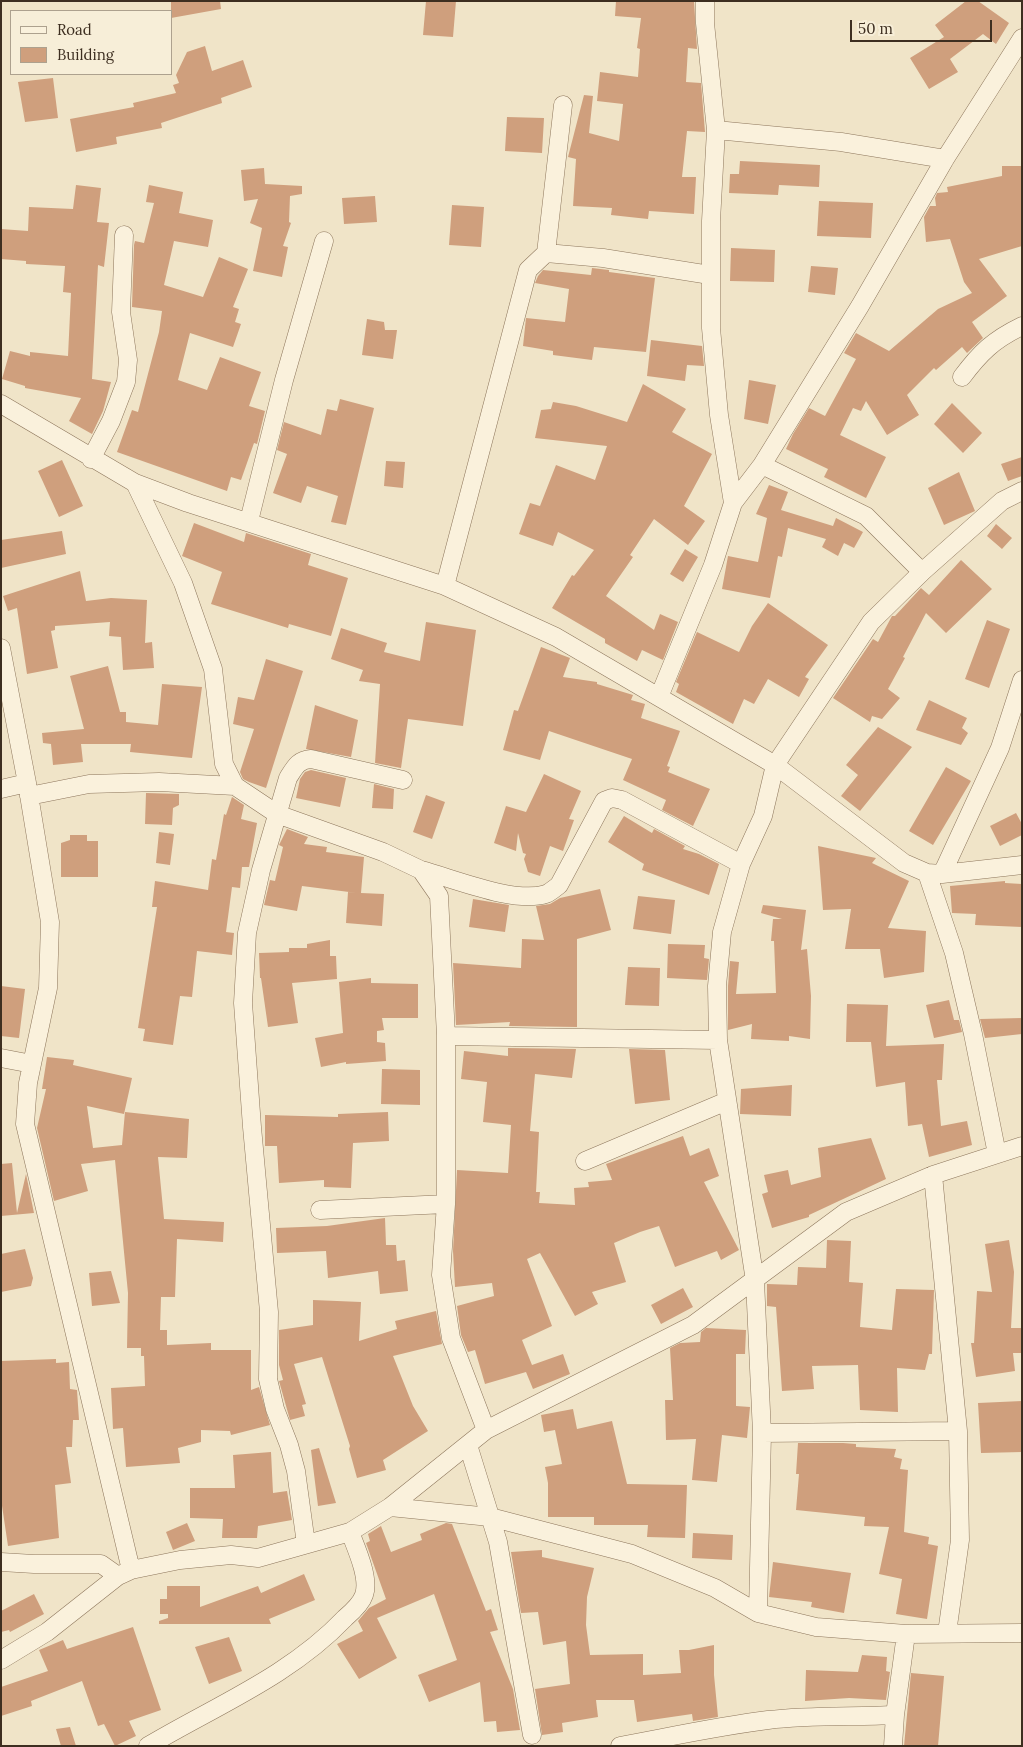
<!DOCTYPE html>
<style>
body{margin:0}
#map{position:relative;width:1023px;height:1747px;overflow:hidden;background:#f0e4c8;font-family:Lora,serif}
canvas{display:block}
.frame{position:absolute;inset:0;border:2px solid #3d2e20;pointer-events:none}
.legend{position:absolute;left:10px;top:10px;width:162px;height:65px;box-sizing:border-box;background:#f7eed8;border:1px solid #ada18e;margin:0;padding:6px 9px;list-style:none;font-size:15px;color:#3d2e20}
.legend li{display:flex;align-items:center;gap:10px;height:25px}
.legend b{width:25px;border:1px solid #ada18e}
.scale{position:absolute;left:850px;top:20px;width:142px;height:22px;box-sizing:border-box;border:2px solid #3d2e20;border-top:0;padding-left:6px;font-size:15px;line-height:18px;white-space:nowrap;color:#3d2e20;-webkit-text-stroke:4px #f7eed8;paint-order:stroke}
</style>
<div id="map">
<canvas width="1023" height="1747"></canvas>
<div class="frame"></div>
<ul class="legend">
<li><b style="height:6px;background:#faf1dc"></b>Road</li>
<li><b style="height:14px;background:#cf9f7d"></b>Building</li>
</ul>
<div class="scale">50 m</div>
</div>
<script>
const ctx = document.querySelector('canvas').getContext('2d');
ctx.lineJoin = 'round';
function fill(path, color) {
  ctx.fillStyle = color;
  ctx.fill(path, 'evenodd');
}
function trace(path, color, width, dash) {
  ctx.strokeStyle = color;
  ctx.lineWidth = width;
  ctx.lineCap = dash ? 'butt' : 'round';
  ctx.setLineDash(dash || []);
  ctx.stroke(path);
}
fill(new Path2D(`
 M171 1H220L221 9 171 18Z
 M426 1H456L453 37 423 35Z
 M616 1H694L697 49 688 48 686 82 701 83 705 132 687 131 682 177H696L694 214 649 211 648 219 611 215 612 208 573 206 576 159 568 157 584 95 593 96 589 133 619 141 623 104 597 101 600 72 638 77 640 49 637 48 641 18 615 16Z
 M966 1H978L1009 23 996 44 983 34 950 59 958 72 929 89 910 58 944 37 935 25Z
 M205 46 212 71 243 60 252 87 221 98 222 103 161 123 162 128 116 137 117 144 76 152 70 119 134 107 133 103 176 93 173 85 179 83 176 75 187 52Z
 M53 78 58 118 25 122 18 82Z
 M507 117 544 118 542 153 505 151Z
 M740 161 820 165 819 187 779 185 778 195 729 193 730 174H739Z
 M1002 166H1022V246L979 259 1007 296 972 322 983 338 967 353 962 347 936 370 934 368 907 395 919 415 887 435 866 401 861 411 853 408 840 435 886 457 866 498 824 477 828 469 786 449 793 434 809 408 825 416 856 359 844 353 856 333 889 351 938 309 972 293 964 282 950 239 926 242 924 217 930 206H936L935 198 937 193 948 192 947 187 1002 176Z
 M264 168 265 184 302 186V194L290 196 289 222 291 223 283 246 288 247 282 277 253 271 262 228 250 223 258 199 244 201 241 170Z
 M76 185 101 188 97 222 109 223 104 267 98 265 92 379 111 382 103 411 92 434 69 421 81 398 25 388V386L2 379 10 351 30 356V352L68 356 71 293 63 292 65 266 26 264V261L1 259V229L28 231 29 207 73 209Z
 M149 185 183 192 179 213 213 220 208 247 174 241 164 285 203 297 219 257 248 269 233 307 239 309 235 322 241 324 233 347 190 333 178 380 207 390 220 357 261 372 249 406 265 411 257 444 254 443 241 480 231 477 227 491 117 452 132 410 138 412 159 332 162 311 132 307 134 245 135 241 144 243 154 203 146 202Z
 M375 196 377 222 344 224 342 198Z
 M819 201 873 203 871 238 817 236Z
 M452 205 484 207 481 247 449 245Z
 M731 248 775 250 774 282 730 281Z
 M811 266 838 268 835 295 808 292Z
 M592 268 609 270V272L655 278 646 352 594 347 592 360 553 355V351L523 346 526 318 565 322 569 289 535 283 538 276 543 270 591 275Z
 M367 319 384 322 385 330H397L393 359 362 355Z
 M651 340 702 346 704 366 687 365 685 381 647 376Z
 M749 380 776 385 768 424 744 419Z
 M643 384 686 409 672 432 712 454 684 506 705 521 688 545 654 519 630 555 633 557 606 596 654 630 660 614 678 622 663 660 642 650 637 661 605 643V639L552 608 572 575 574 576 594 550 558 532 553 546 519 534 530 503 540 506 556 465 595 480 607 446 535 438 541 410 551 409 553 402 576 406 627 422Z
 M340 399 374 408 346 525 331 522 338 496 307 486 301 503 273 493 287 454 277 450 284 422 321 435 327 409 337 411Z
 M952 403 982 433 963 453 934 424Z
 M1022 457V476L1008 481 1001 464Z
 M62 460 83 506 59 517 38 471Z
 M386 461 405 462 403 488 384 486Z
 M959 472 975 511 944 525 928 488Z
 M769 485 788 492 781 510 833 526 836 518 863 532 854 548 844 543 838 556 822 547 826 539 788 528 782 557 778 556 770 598 722 589 728 556 758 562 767 518 756 514Z
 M194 523 244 542 246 533 311 554 308 565 348 578 331 636 289 624 288 628 211 604 222 572 182 556Z
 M996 524 1012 538 1002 549 987 536Z
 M62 531 66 554 1 568V540Z
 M685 549 698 557 683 582 670 574Z
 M961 560 992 589 946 633 926 613 903 657 905 658 888 689 900 698 882 719 872 716 870 722 833 698 873 639 878 642 892 616H895L921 588 929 595Z
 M80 571 86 601 111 598 147 600 145 643 152 642 154 668 123 670 121 637 109 636 110 622 55 626V630L51 631 58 668 27 674 17 608 8 611 3 596Z
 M768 603 828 645 805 677 809 679 799 697 768 679 754 704 744 699 733 724 676 692 679 684 676 682 697 632 739 652 752 626Z
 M987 620 1010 629 989 688 965 679Z
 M426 622 476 630 463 726 408 719 401 768 375 763 380 684 359 681 363 670 331 659 341 628 387 643 384 652 420 661Z
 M541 647 570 658 563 677 597 682V684L633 695 631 700 645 704 641 718 680 731 667 766 670 767 668 772 710 789 693 826 662 810 666 800 623 780 632 759 549 731 540 760 503 750 514 710 518 711Z
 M266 659 303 671 266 788 249 782 243 779 240 772 254 729 233 724 238 697 254 700Z
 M108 666 120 712H126V722L158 725 162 684 202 687 192 758 130 752 131 744H81L83 762 53 765 51 744 43 743 42 733 84 729 70 676Z
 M929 700 967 718 962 728 968 733 961 745 916 730Z
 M315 705 358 720 351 757 306 749Z
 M878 727 912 747 860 811 841 796 858 775 846 765Z
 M946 767 971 781 933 845 909 831Z
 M311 770 346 778 340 807 296 798 300 779 305 772Z
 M544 774 581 791 569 819 574 820 563 851 550 846 540 876 528 872 524 859 526 854 523 853 518 833 516 851 494 843 506 806 526 812Z
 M374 784 394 789 393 809 372 808Z
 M146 793 179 794V805L173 808 172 825 145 824Z
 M426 795 445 802 432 839 413 832Z
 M232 797 244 805 241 819 257 823 249 867H242L240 888 232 887 226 932 234 933 232 955 197 951 192 997 180 996 173 1045 143 1041 145 1029 138 1028 157 907H152L155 881 208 890 212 859 216 860 224 814 226 815Z
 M1016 813 1022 824V835L1000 846 990 826Z
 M624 816 652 833 654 829 685 846 683 849 699 854 719 864 709 895 642 870 644 864 608 842Z
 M287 829 308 837 304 844 327 847 326 852 364 857 361 893 384 894 382 926 346 923 348 892 357 893 302 886 297 911 264 905 270 880 275 881 283 847 279 845Z
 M159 832 174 834 170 865 156 863Z
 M70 835H87V841H98V877H61V843L70 840Z
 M818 846 876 858 872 863 909 881 888 928 926 931 924 972 884 978 880 949H845L851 909 823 910Z
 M1005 881V883L1022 884V927L975 925 976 914 952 913 950 886Z
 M600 889 611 930 577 939V1027L509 1026 510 1022 456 1025 453 963 521 968 522 939 544 940 536 906 550 904 560 898Z
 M638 896 675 900 671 934 633 929Z
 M473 899 509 905 505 932 469 927Z
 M763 905 806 910 801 950 807 949 811 996 810 1039 789 1036V1041L751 1039 752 1024 728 1030V986L730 961 739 962 736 994 776 993 774 941H771L773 919H782L761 913Z
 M330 940V956H336L337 979 292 983 298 1023 268 1027 261 978H260L259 953 289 952V948H307V944Z
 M668 944 705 945 704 958 709 959 707 980 667 978Z
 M628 967 660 968 659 1006 625 1005Z
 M371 978V983L418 984V1018H382L384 1030 377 1031V1042L385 1043 386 1061 346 1064V1062L321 1067 315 1038 343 1033 339 982Z
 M1 986 25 989 19 1038 1 1036Z
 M949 1000 954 1020H959L962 1032 934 1038 926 1005Z
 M847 1004 888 1005 886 1046 944 1044 942 1080H937L941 1126 967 1121 972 1145 929 1157 922 1124 908 1126 905 1082 876 1087 871 1042H846Z
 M1022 1018V1034L985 1038 980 1019Z
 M508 1048 576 1049 572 1078 535 1074 530 1131 539 1132 536 1192H540L539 1203 575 1205 574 1188 589 1187 588 1182 612 1180 606 1164 683 1136 690 1156 709 1148 719 1176 704 1182 739 1250 721 1260 717 1251 675 1267 659 1226 640 1232 614 1243 626 1282 592 1292 598 1304 575 1316 540 1253 527 1259 552 1326 522 1340 532 1365 563 1354 570 1374 533 1389 526 1372 485 1384 475 1350 468 1352 461 1335 457 1306 494 1296 492 1283 455 1287 453 1251 457 1170 508 1173 511 1125 483 1122 487 1082 461 1079 464 1051 508 1056Z
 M629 1049 665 1050 670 1100 635 1104Z
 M47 1057 74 1060 73 1065 132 1078 124 1114 87 1106 93 1148 122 1145 125 1112 189 1119 187 1158 158 1157 164 1219 224 1222 223 1242 177 1239 175 1297H161L160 1330H167V1345L211 1343V1350H251V1390L259 1387 270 1425 231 1435 230 1431 201 1430V1442L178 1448 180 1463 126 1467 123 1428 113 1429 111 1388 145 1386 144 1356H141V1348H127L128 1293 115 1160 81 1164 88 1191 54 1201 37 1128 46 1089H42Z
 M382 1069 420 1070V1105L381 1104Z
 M792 1085 791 1116 740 1114 741 1089Z
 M388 1112 389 1141 353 1143 351 1188 324 1187V1180L279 1183 277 1146H265V1115L338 1117V1114Z
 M871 1138 886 1179 809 1215V1217L772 1228 762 1194 768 1192 764 1175 788 1170 791 1185 821 1177 818 1148Z
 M12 1163 17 1213 26 1174 34 1213 1 1216V1164Z
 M385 1218 386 1245H396L397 1261 405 1260 408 1291 380 1294 378 1271 328 1278 326 1251 277 1253 276 1228 327 1226Z
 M827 1240 851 1241 849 1282 863 1283 860 1327 892 1330 896 1289 934 1290 932 1354H929L925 1370 897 1368 898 1412 860 1410 858 1365 812 1366 814 1389 782 1391 776 1307 767 1306V1284L797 1285 798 1267 826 1268Z
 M1009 1240 1014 1272 1011 1328H1022V1353H1013L1015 1371 976 1377 971 1343H974L977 1291 992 1292 985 1244Z
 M25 1249 33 1278 31 1286 1 1292V1254Z
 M111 1271 120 1303 92 1306 89 1273Z
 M683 1288 693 1307 661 1324 651 1305Z
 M313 1300 361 1302 359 1341 397 1329 395 1321 436 1311 442 1344 393 1356 413 1406 428 1431 383 1460 386 1470 357 1478 349 1449 350 1446 322 1357 294 1364 306 1404 302 1405 305 1416 290 1420 279 1381 283 1380 279 1365V1330L313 1325Z
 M706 1328 746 1330 745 1354H736V1406L750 1407 747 1438 722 1435 717 1482 692 1480 696 1439 666 1440 665 1400H673L670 1348 680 1343 700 1342 701 1332Z
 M56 1359V1363L69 1362 70 1389 77 1390 79 1420H73L72 1447H66L71 1483 55 1485 59 1538 8 1546 1 1499V1361Z
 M1022 1401V1452L981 1453 978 1403Z
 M573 1409 577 1429 612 1421 627 1484 687 1485 685 1538 647 1537 648 1525H594V1517H548V1483L545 1467 562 1464 555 1430 544 1432 541 1415Z
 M798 1443H843L856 1444V1447L896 1449 894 1457 902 1459 900 1469 908 1470 904 1532 929 1537 928 1544 938 1546 927 1619 896 1614 902 1579 879 1574 889 1527 864 1526 865 1517 796 1510 799 1474H796Z
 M319 1448 336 1503 318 1506 311 1450Z
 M271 1452 273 1493 287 1491 292 1520 258 1526 257 1538H222L223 1519 190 1518V1488H235L233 1455Z
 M187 1523 195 1541 173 1550 166 1532Z
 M446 1523 452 1524 486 1611 491 1609 498 1630 490 1632 513 1689 520 1730 497 1732 496 1721 484 1722 480 1682 429 1702 418 1675 457 1660 434 1594 377 1618 397 1658 359 1679 337 1644 363 1631 358 1621 369 1608 386 1599 366 1543 370 1541 368 1534 381 1526 391 1552 422 1540 420 1534Z
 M693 1533 733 1535 732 1560 692 1558Z
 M542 1550V1557L594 1568 587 1597 586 1625 590 1655 643 1654V1675L681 1673 679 1650H689L714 1645V1675L718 1717 693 1721 692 1714 637 1722 634 1700H596L598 1717 562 1723 563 1732 542 1735 535 1689 570 1684 566 1641 543 1645 538 1612 521 1613 511 1552Z
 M773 1562 851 1573 844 1613 811 1607 812 1602 769 1597Z
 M304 1574 315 1600 269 1619 271 1624H159V1621L168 1618V1614H160V1599H167V1586H200V1607L258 1586 261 1593Z
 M34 1594 44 1614 10 1632 9 1630 1 1632V1611Z
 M133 1627 161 1710 129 1721 136 1736 115 1746 104 1724 98 1726 82 1681 31 1701 32 1706 1 1716V1687L48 1671 39 1650 63 1640 67 1649Z
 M229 1637 242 1671 209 1684 195 1647Z
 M862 1655 887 1657 886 1671 890 1672 886 1700 849 1698 805 1701 806 1670 858 1672Z
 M911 1673 944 1676 938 1746H904Z
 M70 1727 76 1746H61L56 1729Z`), '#cf9f7d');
const minor = new Path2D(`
 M705 1V23L716 130 711 221V328L719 415 733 503
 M716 130 841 142 945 159
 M546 253 563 105
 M962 377C980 353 993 340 1022 326
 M1 404 135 483 188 503 445 586 556 637 775 765 904 863 927 873 942 874 1022 865
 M91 459 111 421 126 382 128 360 121 312 124 235
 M762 465 866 516 922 572
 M135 483 183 583 213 669 224 764 235 786 277 814 383 852 421 870 439 896 446 1036V1204L441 1275 451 1338 486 1430
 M249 521 284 380 324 241
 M445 586 528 270 546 253 603 258 710 275
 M1 648 27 783 50 922 48 988 28 1083 25 1124 131 1570
 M659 697 713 565 733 503 762 465 860 306 945 159 1022 38
 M1 789 27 783
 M29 796 89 784 159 782 235 786
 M421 870C455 879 514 904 546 894 551 892 555 888 559 885L604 801 612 798 622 800 741 864
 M927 873 954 953 973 1034 997 1154
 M942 874 1000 748 1022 680
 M446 1036 718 1040
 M1 1058 32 1064
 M585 1161 727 1101
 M933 1175 958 1431 960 1540 947 1633
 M320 1210 446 1204
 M762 1433 958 1431
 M468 1445 498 1542 532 1735
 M390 1507 490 1517 632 1554 715 1588 758 1613 816 1627 906 1634 1022 1633
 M306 1544 296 1471 289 1445 275 1409 268 1379 269 1312 252 1127 243 1003 247 933 261 870 288 778C295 767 298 760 311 759L403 780
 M1 1562 34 1564H101L118 1576
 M758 1613 762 1433 755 1281 718 1040 717 986 722 932 741 864 763 816 775 765 871 622 922 572 1002 501 1022 491
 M1 1660 47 1632 118 1576 131 1570 180 1560 231 1555 258 1558 350 1532 390 1507 486 1430 693 1325 846 1212 933 1175 1022 1146
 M148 1746C215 1706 290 1676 345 1618 352 1612 361 1604 364 1595 370 1578 356 1548 350 1532
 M620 1746C669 1737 719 1726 768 1720 810 1715 853 1717 895 1715L906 1634
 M893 1746 895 1715`);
trace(minor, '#8d765c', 19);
trace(minor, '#faf1dc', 18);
</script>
